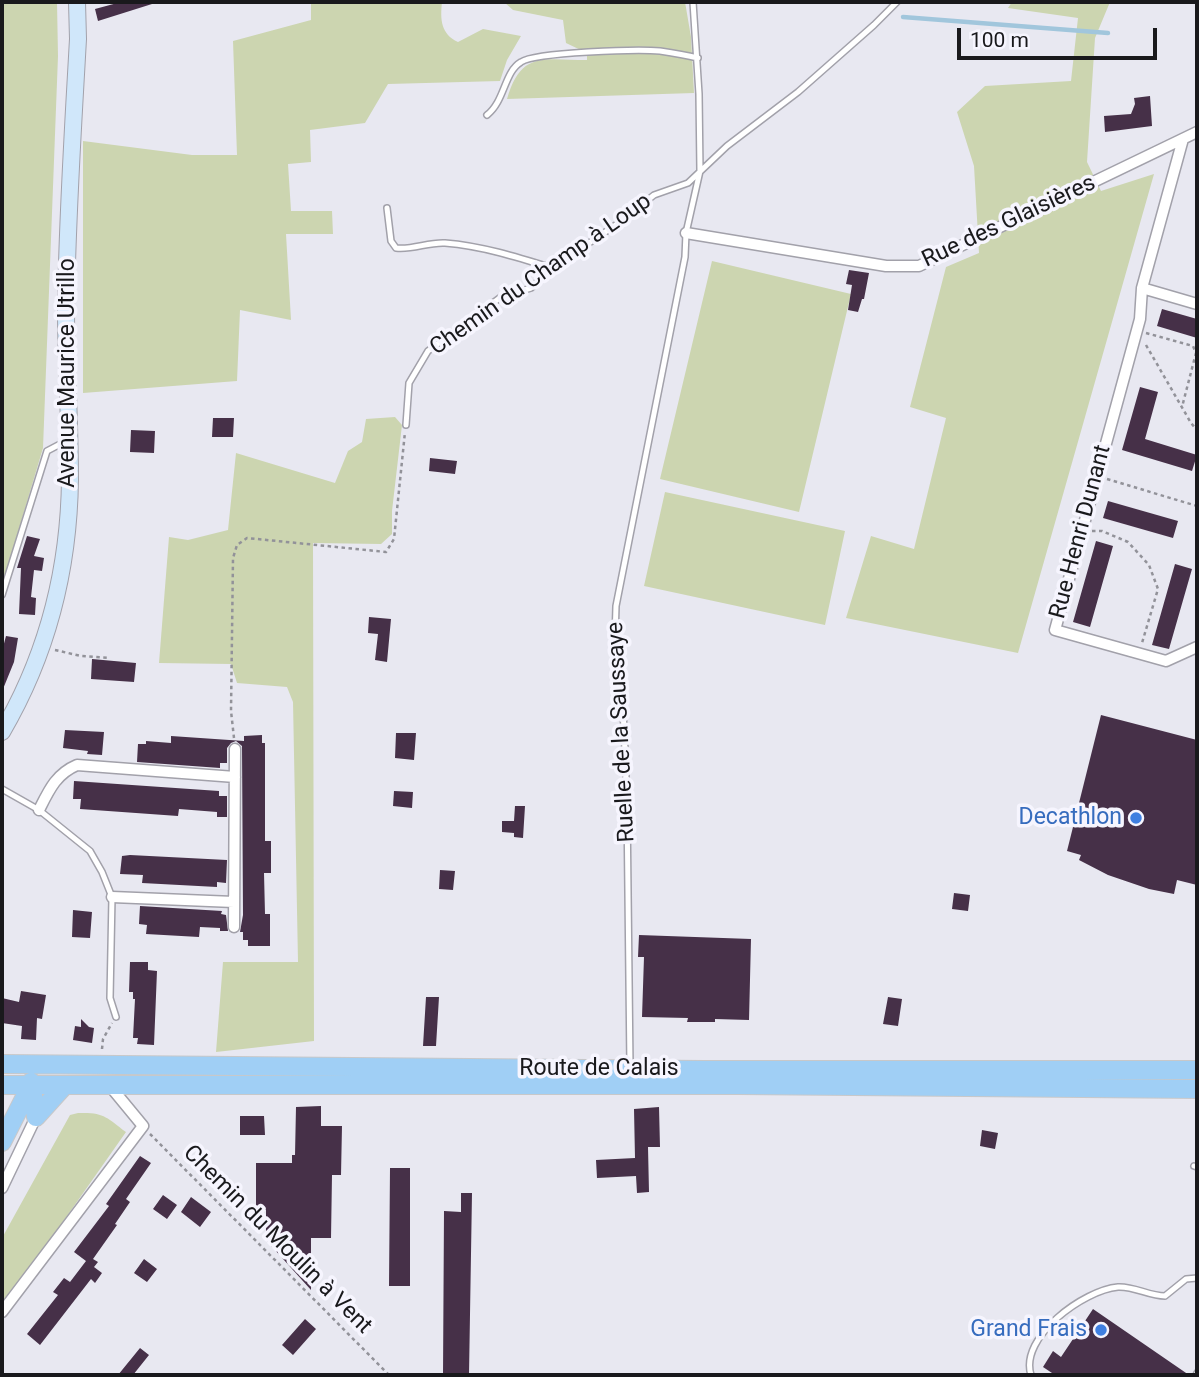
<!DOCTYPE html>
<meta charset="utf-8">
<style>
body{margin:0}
#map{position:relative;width:1199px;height:1377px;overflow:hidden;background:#e8e8f1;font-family:Roboto,sans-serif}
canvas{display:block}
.frame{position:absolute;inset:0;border:4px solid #19191c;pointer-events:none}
.scale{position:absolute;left:957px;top:28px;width:200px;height:32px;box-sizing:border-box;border:4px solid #19191c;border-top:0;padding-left:9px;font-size:21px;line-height:24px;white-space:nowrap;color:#19191c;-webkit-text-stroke:5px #f6f5fe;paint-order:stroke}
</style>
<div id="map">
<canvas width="1199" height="1377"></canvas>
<div class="frame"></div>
<div class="scale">100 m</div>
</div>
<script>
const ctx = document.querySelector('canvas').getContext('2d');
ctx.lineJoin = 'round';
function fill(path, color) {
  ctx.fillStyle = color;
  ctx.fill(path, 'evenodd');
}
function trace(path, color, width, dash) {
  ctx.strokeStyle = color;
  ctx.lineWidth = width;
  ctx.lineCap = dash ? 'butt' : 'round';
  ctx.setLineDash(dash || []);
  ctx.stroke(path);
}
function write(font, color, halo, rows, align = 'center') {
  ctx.font = font + ' Roboto,sans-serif';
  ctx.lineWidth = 7;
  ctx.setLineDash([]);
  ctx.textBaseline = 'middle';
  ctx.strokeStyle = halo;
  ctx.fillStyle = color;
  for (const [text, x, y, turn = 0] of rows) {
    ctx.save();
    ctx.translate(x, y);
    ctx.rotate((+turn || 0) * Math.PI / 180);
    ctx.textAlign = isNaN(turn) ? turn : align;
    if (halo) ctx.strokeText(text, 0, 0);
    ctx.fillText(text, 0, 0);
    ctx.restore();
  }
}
fill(new Path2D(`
 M2 2H57L58 56 43 448 2 586Z
 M311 2H442C440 20 441 34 458 42L483 29 521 36 507 60 500 81 388 84 365 123 310 130 311 162 288 164 291 211H332L333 234H286L291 320 240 310 237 381 83 393V141L192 155H237L233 41 311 20Z
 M504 2H685L691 37 694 93 507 99C521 50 544 60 587 60V53L566 43 563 20 513 10Z
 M1012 2H1110L1095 38 1087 162 1101 191 1154 174 1018 653 846 618 871 536 914 549 946 418 910 407 946 267 979 253 974 166 957 112 985 86 1071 81 1078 18 1008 8Z
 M712 261 851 294 799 512 660 479Z
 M395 417 402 425 392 511V534L381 544 313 543 314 1041 216 1052 223 962H298L293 702 287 687 237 683 231 664 159 663 169 537 188 540 228 530 236 453 335 483 348 451 362 442 366 419Z
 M665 492 845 531 825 625 644 586Z
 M78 1113C104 1112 106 1117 126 1132L41 1253 2 1304V1238L70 1115Z`), '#ccd5b0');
trace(new Path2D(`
 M903 17 1108 33`), '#a1c6dc', 4.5);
fill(new Path2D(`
 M121 2H152V4L98 21 95 9Z
 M1150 96 1152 126 1105 132 1104 116 1131 114 1135 104 1134 98Z
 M849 270 869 273 864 299H862L858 312 848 310 852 285 846 284Z
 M1162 309 1197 319V338L1157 326Z
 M1140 387 1158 392 1145 439 1197 455 1192 471 1122 450Z
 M213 418H234L233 437H212Z
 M131 430 155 431 154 453 130 452Z
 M430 458 457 461 455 474 429 471Z
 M1108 501 1178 521 1173 538 1103 518Z
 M27 536 40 539 34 556 44 558 42 571 34 570 31 597 36 598 35 615 19 614 21 568H17Z
 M1096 541 1113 546 1090 627 1073 622Z
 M1175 564 1192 569 1169 649 1152 645Z
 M369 617 391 619 387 662 375 660 378 634 368 633Z
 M6 636 18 638 14 662 3 689 2 651Z
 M92 659 136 663 134 682 91 679Z
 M1101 715 1197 740V885L1177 880 1174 894 1149 889 1108 875 1079 860 1081 855 1067 851Z
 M65 730 104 732 102 755 87 754 88 751 63 748Z
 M396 733H416L414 760 395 758Z
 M262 735V743H265V841H271V873H264L265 914H270V946H248V940H243V932H240L243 915 242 746 236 741 231 743 227 748V763H220V768L137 762 138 744H146V741L171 743V736L244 741V736Z
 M74 781 219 791V796H227V817H217V812L179 809 178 816 80 809 81 799H73Z
 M394 791 413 792 412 808 393 806Z
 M515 806H525L523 838 514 837V833L502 832V821H514Z
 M130 855 227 860 226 883 217 882V887L142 883 143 875 120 874 122 856Z
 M440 870 455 871 453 890 439 889Z
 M954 893 970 895 968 911 952 909Z
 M140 906 222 911 221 914 226 915 228 931H220V928L200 927 199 937 146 934 147 925 139 924Z
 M73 910 92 912 90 938 72 937Z
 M639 935 751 939 749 1020 715 1019V1022H687L688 1018 642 1017 644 957H638Z
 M130 962H148V970L157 971 154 1045 137 1044 138 1038H133L135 999H133V992H129Z
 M21 991 46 995 42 1019 37 1018 36 1040 21 1039 22 1026 2 1023V998L19 1002Z
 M426 997H439L436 1046H423Z
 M888 997 902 999 898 1026 883 1024Z
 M81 1019 89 1027 94 1028 92 1043 73 1040 75 1026 81 1027Z
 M321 1106V1126H342L341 1175H332L331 1238H311V1290L266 1240V1210H256V1163H292V1155H295L296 1107Z
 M659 1107 660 1147H648L649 1192 637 1193 636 1176 597 1178 596 1160 635 1158 634 1109Z
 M240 1116H264L265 1135H240Z
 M982 1130 998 1133 995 1149 980 1146Z
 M140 1156 151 1163 126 1199 130 1202 115 1224 117 1225 93 1259 98 1262 94 1267 102 1273 95 1283 91 1279 40 1345 27 1334 58 1295 53 1292 64 1278 70 1282 86 1261 74 1252 109 1206 106 1204Z
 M390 1168H410V1286H389Z
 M461 1193H472L469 1375H443L444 1211 461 1212Z
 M163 1195 177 1205 167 1219 153 1209Z
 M191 1197 211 1212 200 1227 181 1212Z
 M144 1259 157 1269 147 1282 134 1273Z
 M1093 1309 1189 1375H1055L1043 1367 1053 1351 1061 1357Z
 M305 1319 316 1329 293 1355 282 1345Z
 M140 1348 149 1355 133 1375H118Z`), '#463048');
const lane = new Path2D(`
 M487 115C505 101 504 72 521 62 536 52 639 49 660 51 673 53 685 55 698 58
 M387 208 391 241 396 248C413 250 428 242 445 243 482 246 517 257 552 268
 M406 425 409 383 428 351 501 297 531 288 552 268 623 220 654 195 688 183 727 146 798 92 874 25 897 2
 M2 595 47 451 66 441
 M2 789 39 810 90 851 102 872 112 897 110 998 116 1017
 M630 1067 627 805 624 726 615 639 616 606 685 257 686 233 700 171 699 94 693 2
 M1194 1166 1197 1167
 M1031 1375C1019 1337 1084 1290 1118 1287 1134 1286 1149 1296 1165 1296L1186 1279 1197 1278
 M1196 1375 1197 1373`);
const street = new Path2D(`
 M1183 139 1142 288 1140 319 1055 630 1166 661 1197 647
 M686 233 886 266H919L1197 132
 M1142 288 1197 304
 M39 810C49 790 56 774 77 765L235 777
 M112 897 234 902
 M234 927 235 749
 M2 1188 36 1117
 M2 1312 143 1126 110 1086`);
const secondary = new Path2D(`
 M2 732C47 655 69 569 70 479 70 423 66 366 66 309 67 219 73 129 78 39L77 2`);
const primary = new Path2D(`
 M2 1064 704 1070H1197
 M31 1082 36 1117
 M2 1085H738L1197 1089
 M36 1117 64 1086
 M2 1142 31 1085`);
trace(lane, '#a2a1aa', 8);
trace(street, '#a2a1aa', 13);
trace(secondary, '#a2a1aa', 18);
trace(primary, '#c8c8c9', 20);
trace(new Path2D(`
 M1146 333 1193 346 1196 353 1182 407
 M1146 345 1191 423 1197 430
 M1107 479 1197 506
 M1092 531H1102L1128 542 1149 565 1158 589 1142 643
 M55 650 81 656 110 658
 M234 738 231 711 233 558 237 545 247 538 386 552 394 539 405 432
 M102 1049 103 1039 112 1023
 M150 1134 389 1375`), '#929299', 2.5, [3.5, 3.5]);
trace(lane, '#fff', 5);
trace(street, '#fff', 10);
trace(secondary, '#d0e7fa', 16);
trace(primary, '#a0cff5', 18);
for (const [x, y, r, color] of [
 [1136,818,7,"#3f7fe0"],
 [1101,1330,7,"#3f7fe0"]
]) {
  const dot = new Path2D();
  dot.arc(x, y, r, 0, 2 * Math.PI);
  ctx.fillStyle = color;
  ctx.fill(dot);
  trace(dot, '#f6f5fe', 2.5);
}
write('23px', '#19191c', '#f6f5fe', [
 ["Rue des Glaisières",1009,222,-25],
 ["Chemin du Champ à Loup",541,275,-35],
 ["Avenue Maurice Utrillo",68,373,-90],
 ["Rue Henri Dunant",1081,532,-75],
 ["Ruelle de la Saussaye",622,732,-93],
 ["Route de Calais",599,1069],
 ["Chemin du Moulin à Vent",277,1240,45]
]);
write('23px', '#366cbe', '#f6f5fe', [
 ["Decathlon",1122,818],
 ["Grand Frais",1087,1330]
], 'right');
</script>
